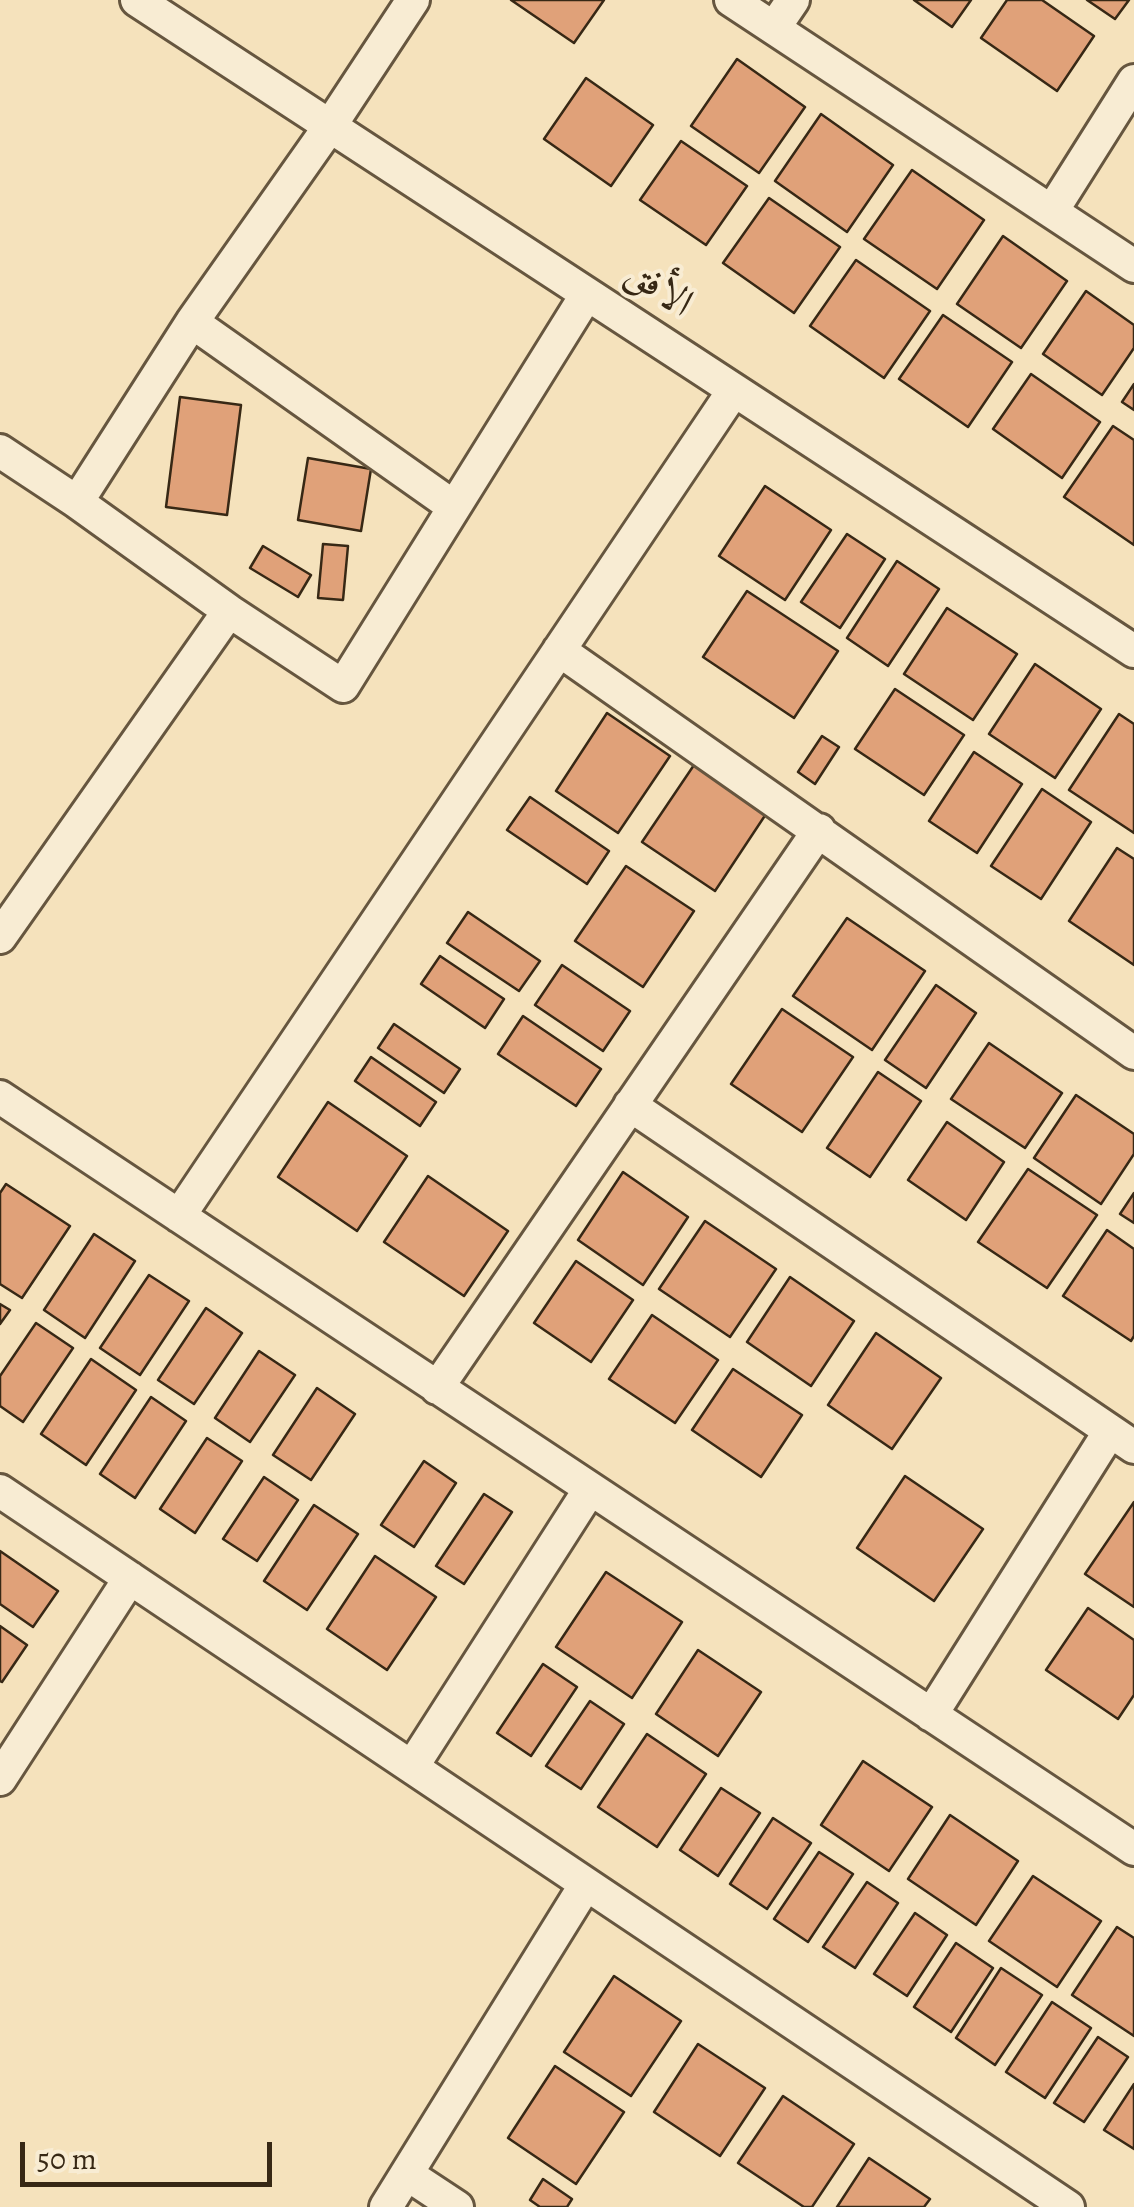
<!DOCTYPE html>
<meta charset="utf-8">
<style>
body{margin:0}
#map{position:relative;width:1134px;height:2207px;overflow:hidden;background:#f5e2bc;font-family:Alegreya,serif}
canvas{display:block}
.scale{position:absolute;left:20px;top:2142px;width:252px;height:45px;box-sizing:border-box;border:5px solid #372815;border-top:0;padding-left:12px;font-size:30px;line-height:35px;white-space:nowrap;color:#372815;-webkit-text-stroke:8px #f8ecd3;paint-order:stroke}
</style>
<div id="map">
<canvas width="1134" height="2207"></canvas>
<div class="scale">50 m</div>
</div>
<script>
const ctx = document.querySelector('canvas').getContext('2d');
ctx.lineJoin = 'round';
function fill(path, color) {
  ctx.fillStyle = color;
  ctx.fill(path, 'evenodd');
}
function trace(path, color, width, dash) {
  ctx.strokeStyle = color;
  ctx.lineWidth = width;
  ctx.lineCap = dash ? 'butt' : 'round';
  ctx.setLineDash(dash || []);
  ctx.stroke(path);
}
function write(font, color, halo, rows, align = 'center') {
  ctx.font = font + ' Alegreya,Amiri,serif';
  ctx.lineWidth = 8;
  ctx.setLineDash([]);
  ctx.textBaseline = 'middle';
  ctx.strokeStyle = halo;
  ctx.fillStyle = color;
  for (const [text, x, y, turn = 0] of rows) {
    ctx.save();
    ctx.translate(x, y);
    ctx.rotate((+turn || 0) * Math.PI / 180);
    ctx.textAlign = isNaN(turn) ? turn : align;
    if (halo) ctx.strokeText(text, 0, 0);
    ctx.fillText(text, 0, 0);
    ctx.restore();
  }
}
const building = new Path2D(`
 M511 0H604L574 43Z
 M914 0H971L952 27Z
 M1007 0H1042L1094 36 1057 91 981 38Z
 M1087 0H1129L1115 19Z
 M737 59 805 107 759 173 691 126Z
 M586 78 653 125 611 186 544 139Z
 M821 114 893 165 847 232 775 181Z
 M681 141 747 186 706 245 640 200Z
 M912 170 984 220 937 289 864 239Z
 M769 198 840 247 794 313 723 263Z
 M1003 236 1067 281 1021 348 957 304Z
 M856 260 930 311 884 378 810 326Z
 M1086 291 1134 325V348L1102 395 1043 354Z
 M943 315 1012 362 968 427 899 379Z
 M1031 374 1100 422 1062 478 993 429Z
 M1134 384V410L1122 402Z
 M180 397 241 405 227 515 166 507Z
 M1113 426 1134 440V545L1064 497Z
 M308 458 371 469 361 531 298 520Z
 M765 486 831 530 785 600 719 556Z
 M847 534 885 559 840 628 801 602Z
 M323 544 348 546 343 600 318 598Z
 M263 546 311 575 298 597 250 568Z
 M897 561 939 589 888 666 847 638Z
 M747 591 838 651 794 718 703 657Z
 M947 608 1017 654 973 720 904 674Z
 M1035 664 1101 709 1055 778 989 734Z
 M895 689 964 735 924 795 855 749Z
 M607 713 670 756 618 833 556 791Z
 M1119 714 1134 724V833L1069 790Z
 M822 736 839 747 815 784 798 772Z
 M974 752 1022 784 977 853 929 821Z
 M694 765 766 814 715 891 642 842Z
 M1042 789 1091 822 1041 899 991 866Z
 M530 797 609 851 587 884 507 830Z
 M1117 848 1134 859V965L1069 921Z
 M626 866 694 911 643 987 575 941Z
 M468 912 540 961 519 991 447 943Z
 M847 918 925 971 872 1050 793 996Z
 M440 956 504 999 485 1028 421 984Z
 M562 965 630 1011 603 1051 535 1005Z
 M936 985 976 1013 926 1088 885 1060Z
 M782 1009 853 1057 802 1132 731 1084Z
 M523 1016 601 1069 576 1106 498 1054Z
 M394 1024 460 1069 444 1093 378 1048Z
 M989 1043 1062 1093 1025 1148 951 1099Z
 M371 1057 436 1102 420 1126 355 1081Z
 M878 1072 921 1101 870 1177 827 1148Z
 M1076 1095 1134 1134V1154L1101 1204 1034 1158Z
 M328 1102 407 1156 357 1231 278 1177Z
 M947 1122 1004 1162 966 1220 908 1180Z
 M1028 1169 1097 1215 1047 1288 978 1242Z
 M623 1172 688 1217 643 1285 578 1240Z
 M428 1176 508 1231 464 1296 384 1242Z
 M6 1184 70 1226 22 1298 0 1284V1193Z
 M1134 1193V1223L1120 1214Z
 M705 1221 776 1269 730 1337 659 1289Z
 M1107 1230 1134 1249V1336L1131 1341 1063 1296Z
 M94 1234 135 1261 85 1338 44 1310Z
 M576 1261 633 1300 591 1362 534 1323Z
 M149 1275 189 1301 140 1375 100 1348Z
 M790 1277 854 1321 811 1386 747 1342Z
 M0 1304 10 1310 0 1324Z
 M206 1308 242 1333 194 1404 158 1380Z
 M652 1315 718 1360 675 1423 609 1379Z
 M36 1323 73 1348 23 1422 0 1406V1376Z
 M876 1333 941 1378 892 1449 828 1405Z
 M259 1351 295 1375 250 1442 215 1418Z
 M91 1359 136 1390 86 1465 41 1434Z
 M733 1369 802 1415 761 1477 692 1430Z
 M317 1388 355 1414 311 1480 273 1455Z
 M151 1397 186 1421 135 1498 100 1474Z
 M207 1438 242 1461 195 1533 160 1509Z
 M424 1461 456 1483 414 1547 381 1525Z
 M905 1476 983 1529 934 1601 857 1548Z
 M264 1477 298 1500 257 1561 223 1539Z
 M484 1494 512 1512 464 1584 436 1566Z
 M1134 1502V1607L1085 1574Z
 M314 1505 358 1534 307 1610 264 1581Z
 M0 1551 58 1591 33 1627 0 1604Z
 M375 1556 436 1597 387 1670 327 1629Z
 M606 1572 682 1622 632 1698 556 1647Z
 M1088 1608 1134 1640V1695L1118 1719 1046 1670Z
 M0 1626 27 1645 2 1682 0 1681Z
 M698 1650 761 1692 718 1756 656 1714Z
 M543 1664 577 1687 531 1756 497 1733Z
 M590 1701 624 1724 581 1789 546 1766Z
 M647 1734 706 1774 657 1847 598 1807Z
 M863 1761 932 1807 889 1871 821 1825Z
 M721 1788 760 1813 718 1876 680 1850Z
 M950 1815 1018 1861 976 1925 908 1879Z
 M773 1818 811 1843 767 1909 730 1884Z
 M819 1852 853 1874 808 1942 774 1919Z
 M1033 1876 1101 1921 1057 1987 989 1941Z
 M867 1882 898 1903 855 1968 823 1947Z
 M915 1913 947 1935 907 1996 874 1974Z
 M1117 1927 1134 1938V2036L1072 1995Z
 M956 1943 993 1968 951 2032 914 2007Z
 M1001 1968 1042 1995 995 2065 956 2038Z
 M614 1976 681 2021 631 2096 564 2052Z
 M1052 2002 1091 2028 1045 2098 1006 2072Z
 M1098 2037 1128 2057 1084 2122 1054 2103Z
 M698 2044 765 2088 720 2156 654 2112Z
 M555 2066 624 2112 576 2184 508 2138Z
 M1134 2084V2149L1104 2130Z
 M783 2096 854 2144 812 2207H804L738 2163Z
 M869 2158 930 2199 924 2207H837Z
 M543 2179 572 2199 567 2207H540L530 2200Z`);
fill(building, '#e0a179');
trace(building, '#372815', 2.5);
const minor = new Path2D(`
 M137 0 1134 651
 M731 0 1134 266
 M774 28 793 0
 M1052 211 1134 81
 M192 322 454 507
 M0 451 77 502 229 611 0 937
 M77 502 192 322 330 126 413 0
 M229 611 343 686 587 294
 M559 650 1134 1053
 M0 1097 1134 1849
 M630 1105 1134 1447
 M179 1216 734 390
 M437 1388 819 830
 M0 1491 1068 2207
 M931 1715 1110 1431
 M412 1767 590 1489
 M0 1779 130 1578
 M407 2174 457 2207
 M386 2207 586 1884`);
trace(minor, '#66563f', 38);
trace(minor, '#f8ecd3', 32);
write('40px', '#372815', '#f8ecd3', [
 ["الأفق",658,290,33]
]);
</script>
